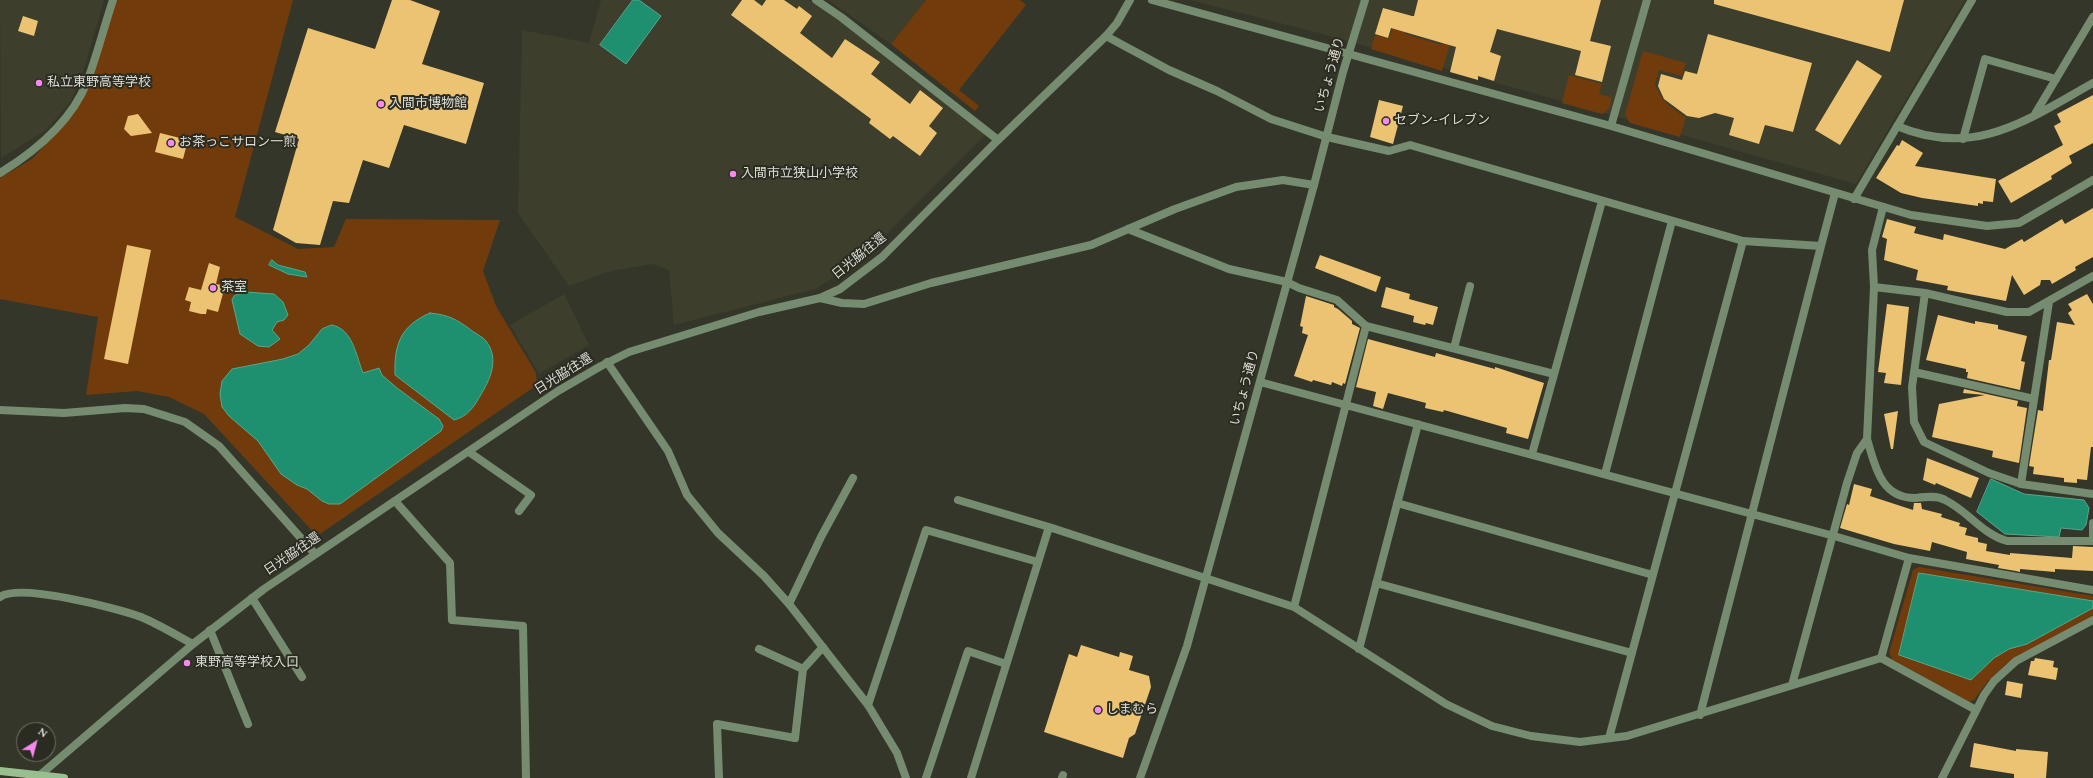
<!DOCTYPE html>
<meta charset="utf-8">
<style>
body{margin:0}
#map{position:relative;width:2093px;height:778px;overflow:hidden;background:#35362a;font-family:Spectral,serif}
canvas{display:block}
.north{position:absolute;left:16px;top:722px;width:40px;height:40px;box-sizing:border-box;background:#2b2c21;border:1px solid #727369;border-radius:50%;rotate:36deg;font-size:11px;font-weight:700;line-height:16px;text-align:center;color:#ddddd6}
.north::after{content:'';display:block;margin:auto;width:14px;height:18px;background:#f689ee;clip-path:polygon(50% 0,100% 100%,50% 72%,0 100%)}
</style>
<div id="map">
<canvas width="2093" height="778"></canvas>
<div class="north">N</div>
</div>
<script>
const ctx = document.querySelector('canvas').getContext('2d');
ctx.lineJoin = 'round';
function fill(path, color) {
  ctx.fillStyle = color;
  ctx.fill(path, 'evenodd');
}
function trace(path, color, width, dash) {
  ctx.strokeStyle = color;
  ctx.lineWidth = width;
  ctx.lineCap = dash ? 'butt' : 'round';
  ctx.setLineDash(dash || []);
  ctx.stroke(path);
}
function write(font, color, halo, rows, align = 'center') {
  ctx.font = font + ' Spectral,"Noto Sans JP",serif';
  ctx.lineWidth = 4;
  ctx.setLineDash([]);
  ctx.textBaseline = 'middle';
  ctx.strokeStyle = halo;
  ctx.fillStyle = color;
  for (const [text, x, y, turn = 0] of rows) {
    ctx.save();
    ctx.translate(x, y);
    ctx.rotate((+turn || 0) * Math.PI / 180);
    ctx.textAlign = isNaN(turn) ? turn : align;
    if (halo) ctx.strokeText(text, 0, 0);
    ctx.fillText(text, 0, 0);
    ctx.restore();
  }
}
fill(new Path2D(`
 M0 0H104L85 66 71 101 45 131 1 158Z
 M601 0H809L837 18 985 135 859 262 815 289 674 325 669 270 653 264 611 271 569 286 518 213 522 30 589 43Z
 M828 0H926L891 44Z
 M1190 0H1965L1856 184 1334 37Z
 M564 294 589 345 539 374 510 325Z`), '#3d3e2c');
fill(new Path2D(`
 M117 0H293L235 217 298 249 334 247 346 219 500 220 483 271 496 306 536 373 537 385 317 536 204 414 169 397 137 391 86 395 98 317 0 299V178L32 159 74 114Z
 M926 0H1020L1026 5 959 90 979 106 975 111 891 44Z
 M1450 19 1457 21 1442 71 1371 49 1375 35 1389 39 1394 23 1407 27 1405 34 1442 45Z
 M1643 51 1686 63 1682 76 1659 70 1655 85C1663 102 1669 107 1686 117L1680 137 1630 123 1625 115Z
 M1569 75 1602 84 1599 94 1612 98 1609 109 1602 114 1562 103Z
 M1919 567 2093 596V601L1919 573 1971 680 1994 658 2009 648 2027 644 2093 608V615L2007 663 1988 681 1974 700 1969 702 1892 659 1889 653 1913 570Z`), '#723b0c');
const water = new Path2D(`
 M633 0H639L661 16 626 64 600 45Z
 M272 260 278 265 305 272 307 277 288 274 269 265Z
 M246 292 274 294 283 302 288 315 284 320 277 322 272 330 280 339 269 347 258 346 240 334 232 300 234 296Z
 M430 313C449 315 456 319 471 330 476 334 483 337 486 341 500 359 490 380 480 396 474 407 467 417 454 420L395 375C394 345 400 326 430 313Z
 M332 325C353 329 356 356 363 373L379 368 382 375 397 388 439 419 443 426 441 431 340 504H329L322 501 307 489 297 485 281 474 258 441 229 416 222 407 220 394 222 381 232 369 283 359 298 354 309 345 322 329Z
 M1991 479 2024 494 2084 500 2089 508 2086 525 2082 530 2061 528 2059 537 2005 534 1977 512Z
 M1919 573 2093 601V608L2027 644 2009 649 1994 658 1971 680 1899 655Z`);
fill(water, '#1e906f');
trace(water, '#57a78e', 1);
fill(new Path2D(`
 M392 0H410L440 11 422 64 484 83 466 144 404 125 389 168 363 160 349 203 333 201 320 245 296 243 273 230 299 139 275 132 308 28 375 49Z
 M742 0H754L762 6 766 0H784L797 9 799 6 812 16 800 33 832 58 845 39 880 62 871 74 910 104 920 90 943 108 929 126 937 133 920 156 893 136 890 139 869 123 871 119 731 15Z
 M1418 0H1601L1590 41 1611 46 1602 82 1575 75 1581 51 1497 29 1490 52 1501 56 1494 81 1478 76V80L1450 72 1456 47 1391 28 1388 38 1375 34 1383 8 1412 16H1414Z
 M1714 0H1904L1890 52 1714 4Z
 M23 16 38 21 34 36 18 31Z
 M1708 34 1812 63 1793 132 1765 125 1759 144 1729 135 1734 118 1715 113 1699 118 1687 116 1664 99 1658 86 1661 74 1682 80 1685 71 1697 74Z
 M1857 60 1882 76 1840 145 1815 130Z
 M2093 95V143L2069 156 2072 163 2051 176 2052 179 2011 203 1998 181 2063 145 2054 126 2061 122 2057 114Z
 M1379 100 1403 106 1393 144 1370 137Z
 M138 114 152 133 131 136 124 129 128 116Z
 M160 133 188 140 183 159 155 152Z
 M1902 140 1923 153 1915 166 1996 179 1993 202 1983 201V204L1978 203V206L1922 198 1901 193 1876 178 1897 145 1899 146Z
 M2093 208V257L2075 267 2076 270 2052 284 2050 280H2041L2040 285 2024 295 2012 275 2006 301 1947 290 1948 286 1916 280 1918 270 1884 260 1887 239 1882 237 1887 219 1916 227 1914 233 1943 240 1944 234 2005 249 2022 239 2024 242 2062 219 2065 224Z
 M127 245 151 250 128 364 104 359Z
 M1320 255 1381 277 1376 292 1315 268Z
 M209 263 220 267 216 284 225 286 218 312 207 309 206 314H201L189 311 191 302 185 300 189 287 201 290Z
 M1386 287 1410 294 1409 299 1438 307 1433 325 1426 323 1425 325 1413 322 1414 316 1381 307Z
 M2087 294 2093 304V447H2091L2087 480 2077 479V483L2064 482V478L2033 474 2034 467 2029 466 2038 410 2043 411 2049 360H2051L2057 322 2075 325 2068 313 2072 310 2068 304Z
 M1306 296 1334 305V307L1338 309 1352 321V324L1360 328 1345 384 1343 383 1342 386 1332 382 1331 385 1313 380 1312 382 1294 376 1308 335 1302 333 1303 327 1300 326Z
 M1887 304 1909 307 1901 385 1884 383 1886 373 1878 372Z
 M1938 315 1975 324V321L1998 325V329L2027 336 2021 361 2025 362 2020 390 1967 378 1968 372H1966V369L1926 360Z
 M1368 339 1435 357 1436 353 1495 369V367L1544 383 1528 439 1506 433 1507 428 1444 410 1443 412 1425 408 1426 403 1388 393 1383 409 1373 406 1376 392 1356 387Z
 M1964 389 2018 401 2017 406 2027 408 2019 463 1992 457 1993 451 1932 437 1939 404 1985 395 1963 393Z
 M1898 411 1893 449H1891L1884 414Z
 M1927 458 1979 478 1971 498 1936 483 1935 485 1923 480Z
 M1854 484 1872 489 1870 496 1913 510 1914 503H1921L1922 509 1942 514 1941 517 1960 523 1959 526 1967 528 1965 535 1978 538V542L1987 544 1986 551 2010 555V553L2072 558 2073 546 2093 547V571L2055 569V572L2020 569V572L2016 571 1998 568 1999 565 1966 559 1967 552 1932 542 1930 551 1894 544 1840 528 1847 504 1849 505Z
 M1081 645 1119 657 1120 652 1133 656 1129 670 1149 676 1151 687 1135 734 1129 738 1123 758 1044 732 1069 654 1077 657Z
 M2035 658 2054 661 2053 667 2058 668 2056 680 2028 675 2031 661H2034Z
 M2007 681 2023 684 2021 698 2005 695Z
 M1974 743 2016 751V749L2048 752 2046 778H2014V774L1970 767Z`), '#ecc372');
trace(new Path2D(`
 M1106 36 1169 70 1217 91 1271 119 1327 137
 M1963 139 1985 59 2056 79
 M252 598 302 677
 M789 604 821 537 853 478
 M210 630 248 724
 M759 649 803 669
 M795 738 803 669 823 647`), '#758c70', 8);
trace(new Path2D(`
 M816 0 841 17 998 140
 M2035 114 2093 17
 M1897 126C1975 159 2027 120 2093 83
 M1327 137 1389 151 1410 145 1743 241 1821 246 1835 193
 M0 173C36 151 71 122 87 82 97 55 104 27 113 0
 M1854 199 1972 0
 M1128 229 1229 269 1287 282 1299 288 1337 300 1366 326 1294 607
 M1874 287 1925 293 2007 312H2029L2093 276
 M1925 293 1912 387 1914 422 1924 442 1989 473 2021 484 2093 494
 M820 298 842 303 864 304 931 283 1091 245 1175 209 1236 187 1283 180 1314 185
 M1366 326 1554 374
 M1454 348 1470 286
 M607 362 668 451 687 495 718 533 764 576 789 604 868 705 897 753 906 778
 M1914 372 2034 399
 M1260 382 1834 536 1909 558 2093 590
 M0 410 64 413 125 408 144 409 185 422 219 446 315 554
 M1867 439C1875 465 1880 498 1915 498 1924 497 1937 495 1945 500 1968 511 1982 534 2007 541H2092
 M469 452 531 495 519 511
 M1532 454 1602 201
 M1605 474 1672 221
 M2021 484 2049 302
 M958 500 1049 527 1294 607 1446 704 1492 726 1531 736 1580 742 1627 736 1881 658 1976 710
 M395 501 450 563 452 620 523 626 526 778
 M1397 503 1653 575
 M2093 523V541
 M1376 583 1632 653
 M0 597C19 583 117 608 141 617 158 624 176 635 193 644
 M1359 649 1418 424
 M1881 658 1909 558
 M1792 685 1847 483 1857 453 1867 439 1874 287 1872 250 1883 207
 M868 705 926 530 1038 562
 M1700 715 1821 246
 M1609 738 1743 241
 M719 778 717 724 795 738
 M926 778 968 651 1006 664
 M971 778 1049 527
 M1062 778 1063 775
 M1942 778 1984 695 1994 681 2016 661 2093 620`), '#758c70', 8);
trace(new Path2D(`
 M1152 0 1611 126 1911 215 1987 226 2019 223 2093 180
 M1611 126 1647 0
 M40 775 193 644 264 589 558 391 601 366 629 352 759 312 820 298 840 289 882 257 998 140 1106 36 1117 23 1130 0
 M1140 778 1187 646 1314 185 1343 72 1365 0`), '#758c70', 8);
trace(new Path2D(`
 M0 771 64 778`), '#99be90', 8);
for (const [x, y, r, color] of [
 [39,83,4,"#f689ee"],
 [381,104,4,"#f689ee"],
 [1386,121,4,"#f689ee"],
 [171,143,4,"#f689ee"],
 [733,174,4,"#f689ee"],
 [213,288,4,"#f689ee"],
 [187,663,4,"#f689ee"],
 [1098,710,4,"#f689ee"]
]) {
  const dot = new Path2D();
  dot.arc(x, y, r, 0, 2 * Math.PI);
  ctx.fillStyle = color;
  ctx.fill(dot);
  trace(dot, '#2b2c21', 1.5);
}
write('13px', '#ddddd6', '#2b2c21', [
 ["いちょう通り",1331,75,-74],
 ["日光脇往還",860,257,-39],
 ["日光脇往還",564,375,-32],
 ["いちょう通り",1246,388,-75],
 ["日光脇往還",293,555,-34]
]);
write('13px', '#ddddd6', '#2b2c21', [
 ["私立東野高等学校",47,83],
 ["入間市博物館",389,104],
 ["セブン-イレブン",1394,121],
 ["お茶っこサロン一煎",179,143],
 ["入間市立狭山小学校",741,174],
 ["茶室",221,288],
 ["東野高等学校入口",195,663],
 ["しまむら",1106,710]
], 'left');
</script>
